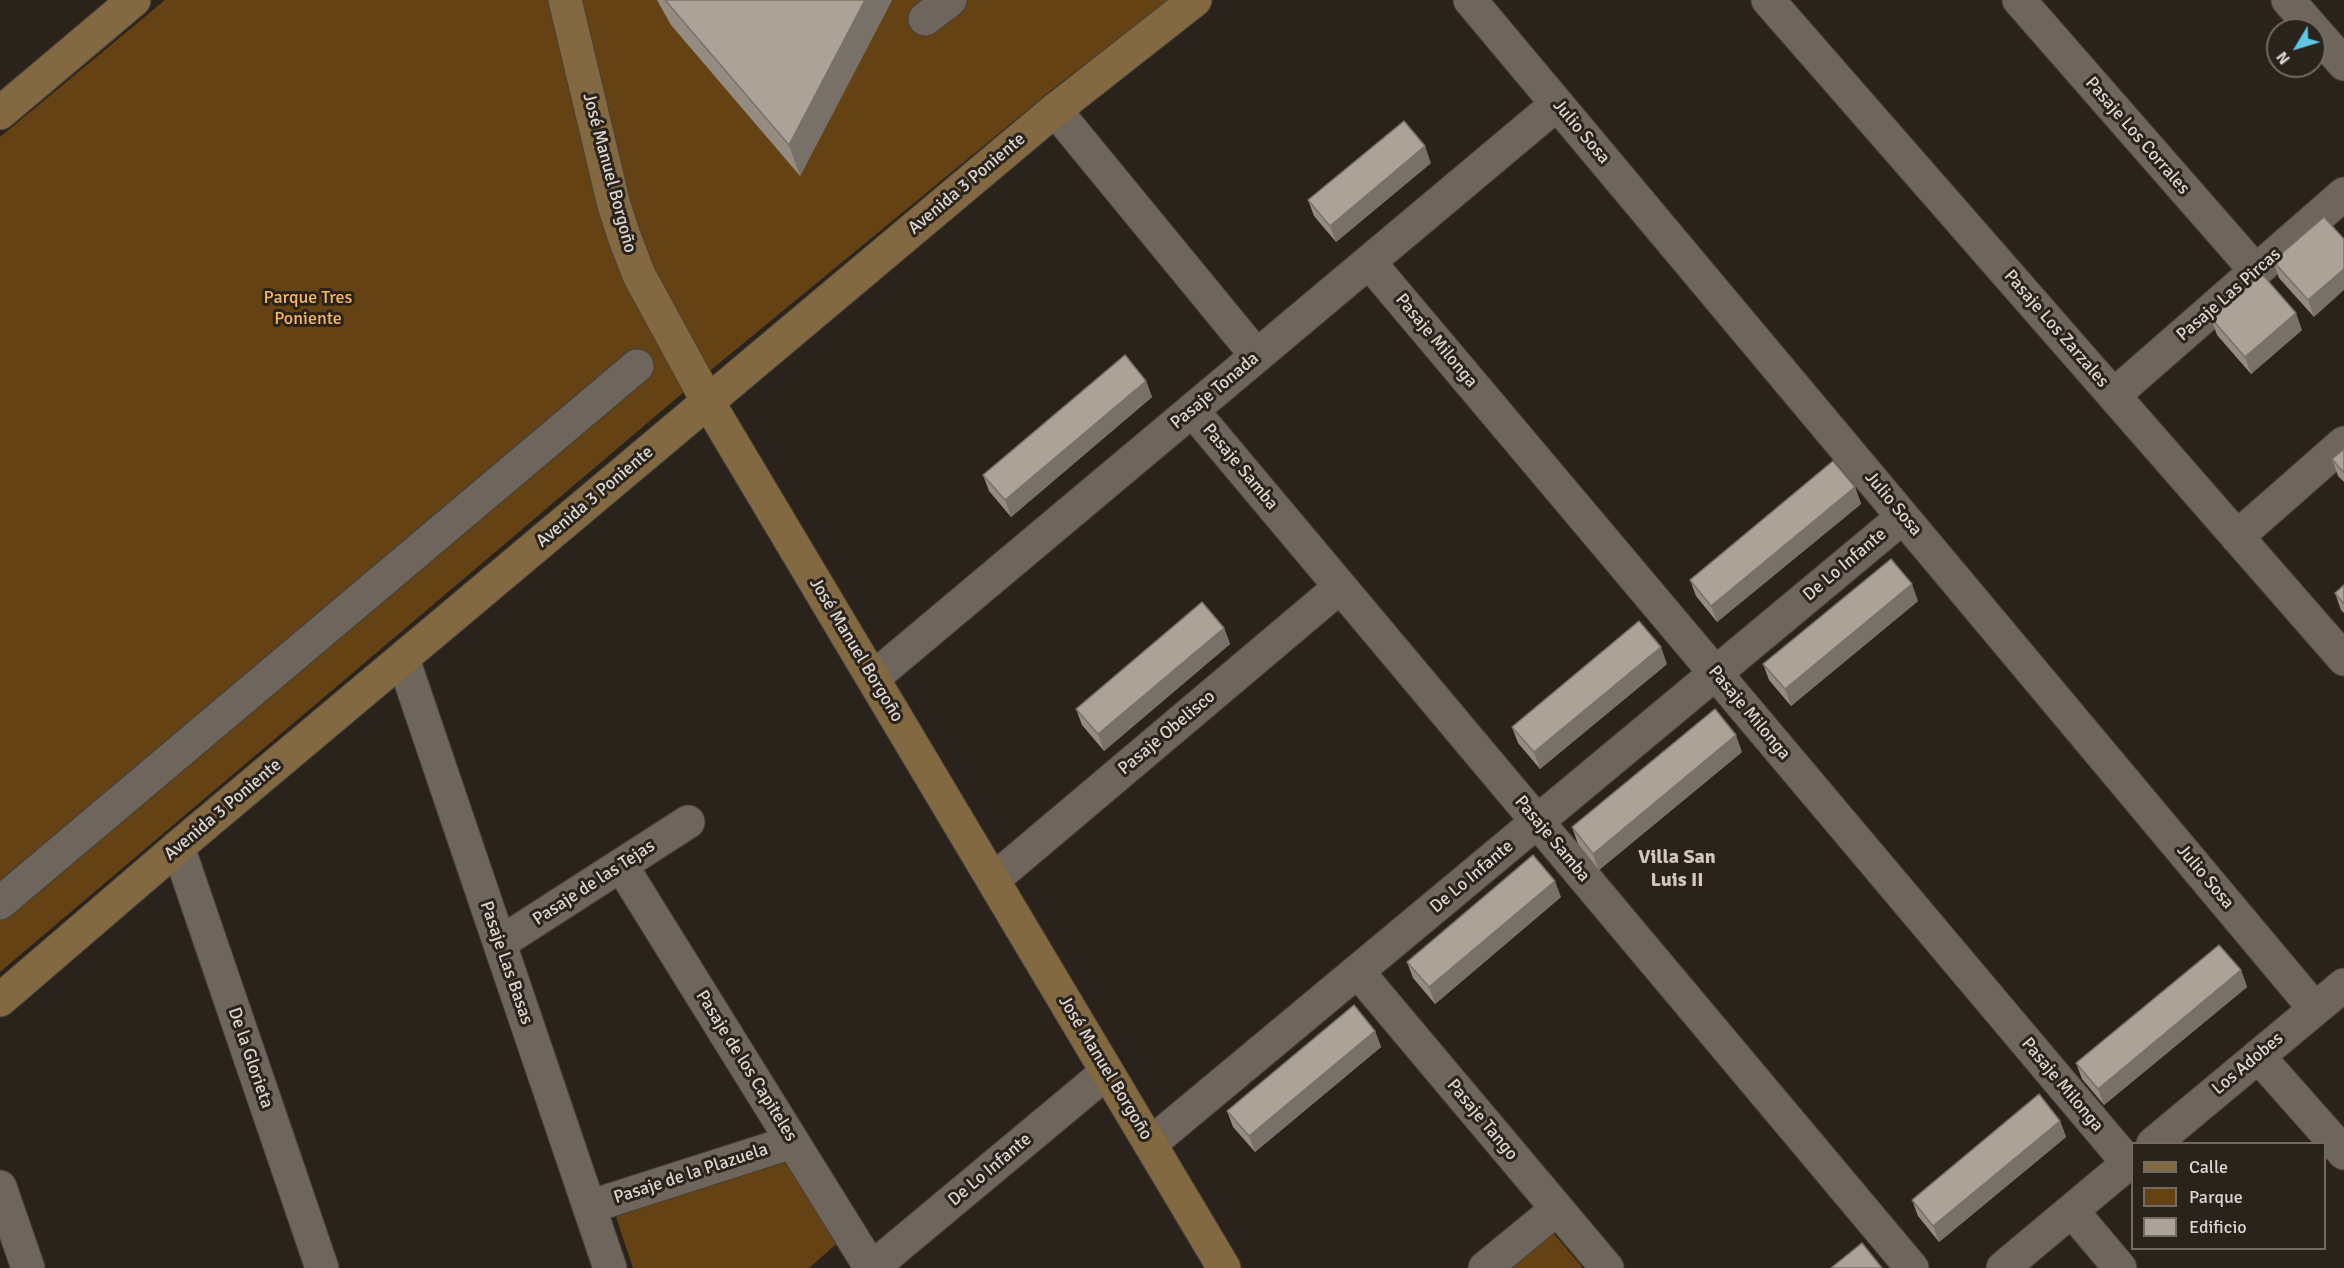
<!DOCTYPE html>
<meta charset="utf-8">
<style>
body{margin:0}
#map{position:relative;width:2344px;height:1268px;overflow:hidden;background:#2a231b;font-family:Signika,sans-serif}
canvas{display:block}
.legend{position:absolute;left:2131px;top:1142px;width:195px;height:108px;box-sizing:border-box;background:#2a231b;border:2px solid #716b64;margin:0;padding:8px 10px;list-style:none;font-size:18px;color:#dbd6d1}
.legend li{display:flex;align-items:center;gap:12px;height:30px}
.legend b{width:30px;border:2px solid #716b64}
.north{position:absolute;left:2266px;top:18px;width:60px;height:60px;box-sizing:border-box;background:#2a231b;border:2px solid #716b64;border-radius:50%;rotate:232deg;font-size:16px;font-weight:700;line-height:24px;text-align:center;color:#dbd6d1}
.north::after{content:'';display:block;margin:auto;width:21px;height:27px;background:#5cc7e7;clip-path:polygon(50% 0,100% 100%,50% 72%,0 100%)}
</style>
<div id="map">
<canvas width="2344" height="1268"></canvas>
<ul class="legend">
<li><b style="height:8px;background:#836942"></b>Calle</li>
<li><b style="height:16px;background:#654213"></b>Parque</li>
<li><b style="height:16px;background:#aca298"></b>Edificio</li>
</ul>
<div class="north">N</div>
</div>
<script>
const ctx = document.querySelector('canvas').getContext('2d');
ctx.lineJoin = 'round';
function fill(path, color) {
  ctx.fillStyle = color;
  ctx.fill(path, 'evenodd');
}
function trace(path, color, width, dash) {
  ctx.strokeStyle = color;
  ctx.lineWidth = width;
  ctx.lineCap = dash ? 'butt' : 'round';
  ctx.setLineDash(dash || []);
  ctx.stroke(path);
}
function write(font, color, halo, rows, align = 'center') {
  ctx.font = font + ' Signika,sans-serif';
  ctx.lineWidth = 6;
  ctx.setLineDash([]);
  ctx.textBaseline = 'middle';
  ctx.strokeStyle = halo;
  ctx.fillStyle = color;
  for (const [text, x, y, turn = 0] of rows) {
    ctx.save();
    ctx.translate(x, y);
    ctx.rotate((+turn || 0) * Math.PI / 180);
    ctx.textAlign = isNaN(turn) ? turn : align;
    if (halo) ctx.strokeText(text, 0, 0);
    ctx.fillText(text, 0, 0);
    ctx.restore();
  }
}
fill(new Path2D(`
 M165 0H1170L1059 84 678 397 0 972V137Z
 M783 1156 841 1240 809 1268H633L616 1217Z
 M1549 1228 1583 1268H1503Z`), '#654213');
const street = new Path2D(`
 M1470 0 2315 1009
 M1768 0 2344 659
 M2019 0 2256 271
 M2288 0 2344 64
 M925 19 950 0
 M1055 110 1257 356
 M1369 262 2129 1164
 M2114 395 2344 194
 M1192 410 1912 1268
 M2237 537 2344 443
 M403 659 610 1268
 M873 678 1557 104
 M178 847 322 1268
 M621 865 871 1268
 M993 880 1340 587
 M0 903 637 366
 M500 943 688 822
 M1358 972 1607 1268
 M2258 1056 2344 1153
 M1150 1144 1903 517
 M2153 1144 2344 985
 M0 1187 28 1268
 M589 1207 792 1142
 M2072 1211 2120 1268
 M872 1268 1107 1072
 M1485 1268 1557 1209
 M2003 1268 2132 1160`);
const secondary = new Path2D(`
 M565 0 614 205 624 236 639 275 708 402 1224 1268
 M0 113 134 0
 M0 1000 178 847 1055 110 1195 0`);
trace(street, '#47413b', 35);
trace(secondary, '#47413b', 35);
trace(street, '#6e655c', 33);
trace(secondary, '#836942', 33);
fill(new Path2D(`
 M657 0H892L800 176 671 25Z
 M1431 163 1336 242 1314 216 1308 200Z
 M2324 217 2314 317 2279 278 2273 261Z
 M2211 318 2302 330 2251 374 2217 335Z
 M1146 381 1152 397 1011 517 989 491 983 475Z
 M2344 449V482L2338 476 2332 459Z
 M1855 487 1861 504 1717 622 1696 596 1690 580Z
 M2344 585V613L2341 610 2335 593Z
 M1918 601 1791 706 1769 680 1763 664Z
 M1224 628 1230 644 1104 751 1082 725 1076 709Z
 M1667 664 1540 769 1518 743 1512 727Z
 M1742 752 1599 870 1578 844 1572 827Z
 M1561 897 1435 1004 1413 978 1407 962Z
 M2241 970 2247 987 2104 1105 2082 1079 2076 1063Z
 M1375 1031 1381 1047 1255 1152 1233 1127 1227 1111Z
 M2060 1121 2066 1137 1939 1242 1918 1216 1912 1200Z`), '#948b83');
fill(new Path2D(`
 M865 0H892L800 176 789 145Z
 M1425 146 1431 163 1336 242 1330 226Z
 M2344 269V290L2314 317 2308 300Z
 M2296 313 2302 330 2251 374 2245 357Z
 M1146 381 1152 397 1011 517 1005 500Z
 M1855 487 1861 504 1717 622 1711 606Z
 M1912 584 1918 601 1791 706 1785 689Z
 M1224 628 1230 644 1104 751 1098 734Z
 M1661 647 1667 664 1540 769 1534 752Z
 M1736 735 1742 752 1599 870 1593 854Z
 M1555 881 1561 897 1435 1004 1429 987Z
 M2241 970 2247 987 2104 1105 2098 1089Z
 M1375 1031 1381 1047 1255 1152 1249 1136Z
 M2060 1121 2066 1137 1939 1242 1933 1226Z`), '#78716a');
const building = new Path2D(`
 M665 0H865L789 145Z
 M1404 121 1425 146 1330 226 1308 200Z
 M2324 217 2344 239V269L2308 300 2273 261Z
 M2262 274 2296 313 2245 357 2211 318Z
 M1125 355 1146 381 1005 500 983 475Z
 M2344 449V473L2332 459Z
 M1833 461 1855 487 1711 606 1690 580Z
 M1891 559 1912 584 1785 689 1763 664Z
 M2344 585V604L2335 593Z
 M1202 602 1224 628 1098 734 1076 709Z
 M1639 621 1661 647 1534 752 1512 727Z
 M1715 709 1736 735 1593 854 1572 827Z
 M1533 855 1555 881 1429 987 1407 962Z
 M2219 945 2241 970 2098 1089 2076 1063Z
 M1354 1005 1375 1031 1249 1136 1227 1111Z
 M2039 1094 2060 1121 1933 1226 1912 1200Z
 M1862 1243 1882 1268H1831Z`);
fill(building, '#aca298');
trace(building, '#78716a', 1.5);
write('18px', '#dbd6d1', '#2a231b', [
 ["Julio Sosa",1581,132,50],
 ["Pasaje Los Corrales",2137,136,49],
 ["José Manuel Borgoño",609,173,75],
 ["Avenida 3 Poniente",967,184,-40],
 ["Pasaje Las Pircas",2229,295,-41],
 ["Pasaje Los Zarzales",2056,329,49],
 ["Pasaje Milonga",1436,341,50],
 ["Pasaje Tonada",1215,391,-40],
 ["Pasaje Samba",1240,467,50],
 ["Avenida 3 Poniente",595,497,-40],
 ["Julio Sosa",1893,504,50],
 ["De Lo Infante",1845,565,-40],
 ["José Manuel Borgoño",856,650,59],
 ["Pasaje Milonga",1749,713,50],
 ["Pasaje Obelisco",1167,733,-40],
 ["Avenida 3 Poniente",223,810,-40],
 ["Pasaje Samba",1552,839,50],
 ["De Lo Infante",1472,877,-40],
 ["Julio Sosa",2205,877,50],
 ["Pasaje de las Tejas",594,883,-33],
 ["Pasaje Las Basas",506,963,71],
 ["De la Glorieta",250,1058,71],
 ["Los Adobes",2248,1064,-40],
 ["Pasaje de los Capiteles",746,1066,58],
 ["José Manuel Borgoño",1105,1068,59],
 ["Pasaje Milonga",2062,1085,50],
 ["Pasaje Tango",1482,1120,50],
 ["De Lo Infante",990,1170,-40],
 ["Pasaje de la Plazuela",691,1174,-18]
]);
write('18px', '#f8b564', '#2a231b', [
 ["Parque Tres",308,298],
 ["Poniente",308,319]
]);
write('bold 20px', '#d1c7bd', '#2a231b', [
 ["Villa San",1677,858],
 ["Luis II",1677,881]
]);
</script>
